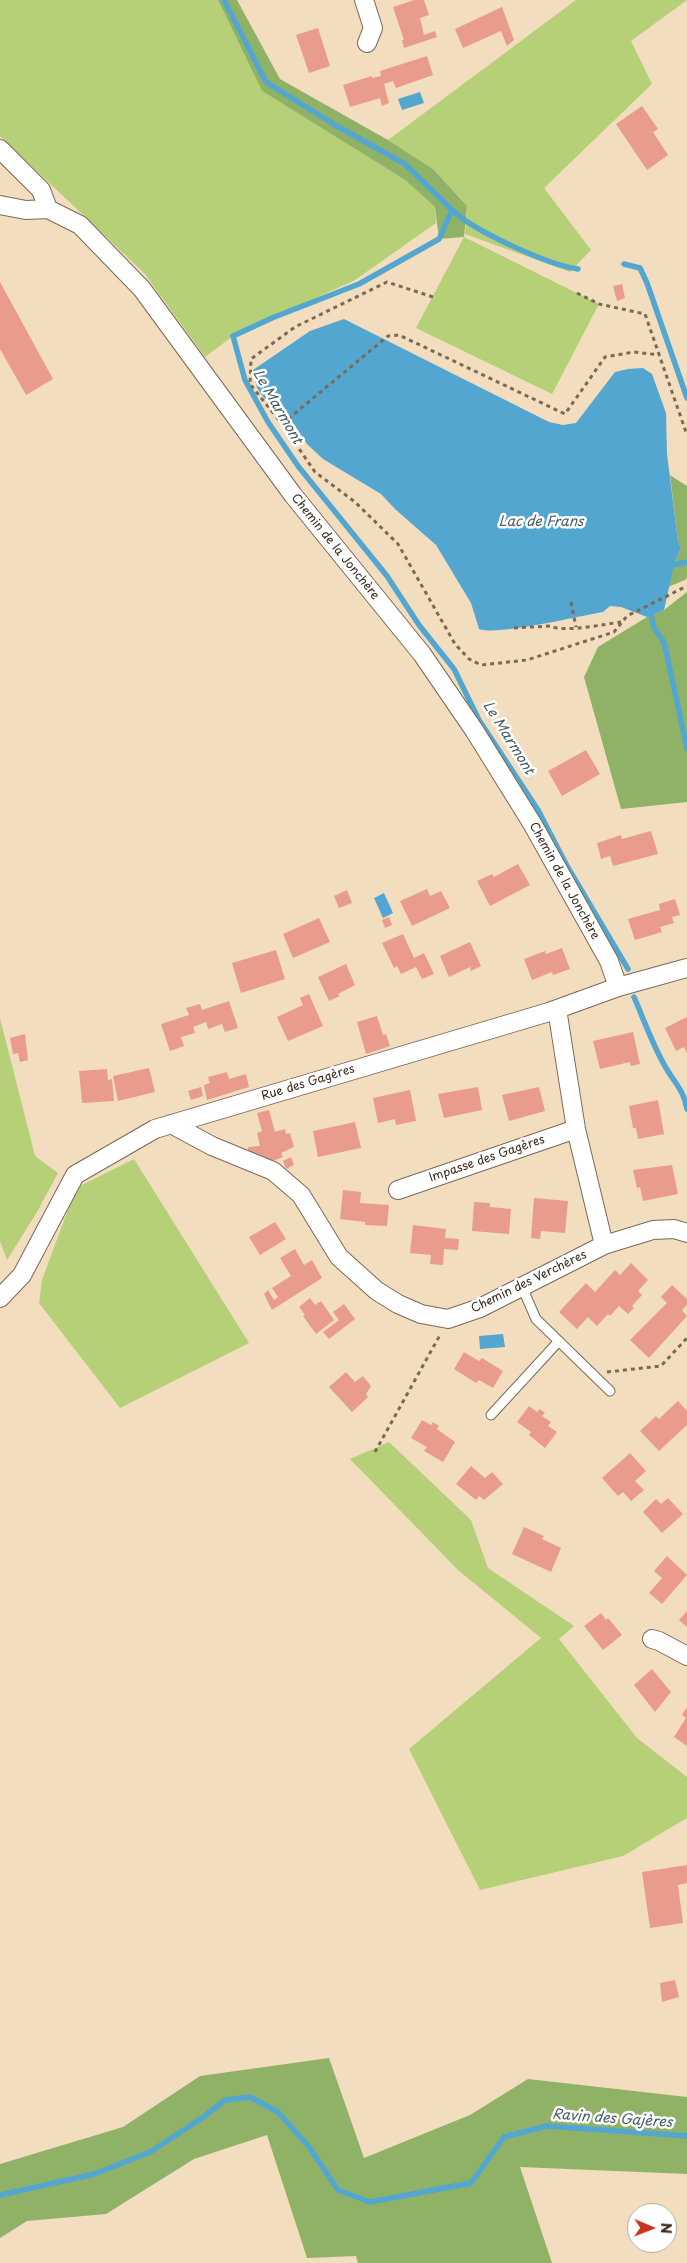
<!DOCTYPE html>
<meta charset="utf-8">
<style>
body{margin:0}
#map{position:relative;width:687px;height:2263px;overflow:hidden;background:#f3ddbf;font-family:"Playpen Sans",sans-serif}
canvas{display:block}
.north{position:absolute;left:627px;top:2203px;width:50px;height:50px;box-sizing:border-box;background:#fff;border:1px solid #b1aaa5;border-radius:50%;rotate:91deg;font-size:14px;font-weight:700;line-height:20px;text-align:center;color:#3b2a1e}
.north::after{content:'';display:block;margin:auto;width:18px;height:22px;background:#c8321e;clip-path:polygon(50% 0,100% 100%,50% 72%,0 100%)}
</style>
<div id="map">
<canvas width="687" height="2263"></canvas>
<div class="north">N</div>
</div>
<script>
const ctx = document.querySelector('canvas').getContext('2d');
ctx.lineJoin = 'round';
function fill(path, color) {
  ctx.fillStyle = color;
  ctx.fill(path, 'evenodd');
}
function trace(path, color, width, dash) {
  ctx.strokeStyle = color;
  ctx.lineWidth = width;
  ctx.lineCap = dash ? 'butt' : 'round';
  ctx.setLineDash(dash || []);
  ctx.stroke(path);
}
function write(font, color, halo, rows, align = 'center') {
  ctx.font = font + ' "Playpen Sans",sans-serif';
  ctx.lineWidth = 5;
  ctx.setLineDash([]);
  ctx.textBaseline = 'middle';
  ctx.strokeStyle = halo;
  ctx.fillStyle = color;
  for (const [text, x, y, turn = 0] of rows) {
    ctx.save();
    ctx.translate(x, y);
    ctx.rotate((+turn || 0) * Math.PI / 180);
    ctx.textAlign = isNaN(turn) ? turn : align;
    if (halo) ctx.strokeText(text, 0, 0);
    ctx.fillText(text, 0, 0);
    ctx.restore();
  }
}
fill(new Path2D(`
 M0 0H218L262 91 405 180 435 207 436 223 355 280 233 336 205 357 144 273 0 136Z
 M576 0H687L631 41 652 84 544 188 591 250 570 272 465 234 467 206 433 169 388 140Z
 M464 237 599 304 552 394 416 328Z
 M0 1018 35 1156 58 1173 37 1212 7 1260 0 1241Z
 M134 1159 249 1343 120 1408 39 1303 42 1280 76 1188Z
 M389 1442 471 1520 488 1568 574 1626 559 1639 637 1738 687 1777V1818L623 1856 480 1890 409 1749 541 1638 458 1570 350 1459Z`), '#b5d076');
fill(new Path2D(`
 M218 0H237L280 79 388 140 433 169 467 206 464 237 439 239 435 207 405 180 262 91Z
 M670 475 687 486V577L685 580 668 587 675 561 681 549 678 541Z
 M687 592V802L621 809 584 677 598 647 647 617 664 610Z
 M329 2058 364 2158 470 2115 528 2079 687 2097V2174L520 2167 552 2263H358L356 2256 307 2258 267 2135 194 2159 106 2214 27 2221 0 2238V2164L123 2127 200 2076Z`), '#90b267');
fill(new Path2D(`
 M420 92 424 103 402 110 398 99Z
 M344 319 549 422 563 425 576 423 615 372 628 369 643 368 652 374 666 413 667 454 678 541 681 549 675 561 664 610 647 617 621 607 610 606 603 612C579 616 497 636 479 629L471 603 436 545 395 509 381 494 323 459 307 444 294 424 267 402 257 388 253 370 310 331Z
 M384 893 393 913 383 918 374 898Z
 M503 1334 505 1347 480 1349 479 1336Z`), '#53a6cf');
trace(new Path2D(`
 M224 0 266 82 335 125 405 164 452 210 439 239 359 284 272 318 233 336 245 380 268 422 298 466 387 576 419 625 454 669 479 720 538 810 567 866 628 969
 M452 210C474 231 548 265 578 269
 M624 264 640 268 647 283 687 398
 M673 565 687 562
 M651 615 654 628 664 642 687 748
 M634 997C644 1020 653 1046 666 1068 675 1083 684 1091 687 1109
 M0 2195 94 2174 150 2152 202 2118 225 2100 250 2097 278 2112 309 2147 338 2190 370 2202 471 2183 504 2137 547 2126 687 2136`), '#53a6cf', 5.5);
fill(new Path2D(`
 M414 0H424L429 15 420 18 424 35 435 31 437 37 404 48 402 40H404L393 7Z
 M502 7 514 40 507 46 501 31 463 48 455 29Z
 M318 28 330 66 309 73 296 35Z
 M427 56 433 75 396 88 393 81 384 84 389 103 382 106 380 98 350 107 343 85 372 76V78L381 76 380 71Z
 M642 106 658 129 653 132 668 155 647 170 616 124Z
 M0 282 53 379 26 395 0 349Z
 M622 284 625 298 617 301 613 286Z
 M586 750 600 774 562 796 548 771Z
 M651 831 658 854 613 866 610 856 601 859 597 843 621 835 622 839Z
 M518 864 530 885 490 906 477 881 492 874 494 877Z
 M427 889 430 896 441 891 450 908 412 926 400 901Z
 M347 890 352 903 339 908 334 896Z
 M675 899 680 915 672 917 674 923 660 927 662 932 635 940 628 919 660 910 659 904Z
 M389 917 392 925 385 928 382 920Z
 M319 918 330 942 293 958 283 934Z
 M403 934 414 958 424 953 434 974 422 979 416 967 401 974 397 966 394 968 382 943Z
 M470 942 481 966 471 971 470 967 449 977 440 956Z
 M562 948 570 969 553 975 552 972 532 980 524 959 545 951 546 954Z
 M276 950 285 979 241 993 232 963Z
 M346 964 355 985 338 994 340 996 329 1001 318 977Z
 M309 994 323 1026 288 1041 277 1017 303 1005 300 998Z
 M229 1001 238 1028 225 1032 222 1024 208 1029 206 1022 193 1027 195 1033 181 1037 184 1046 170 1051 161 1024 189 1015 186 1008 200 1004 202 1010Z
 M377 1016 383 1035 386 1034 390 1046 366 1054 357 1022Z
 M687 1017V1053L684 1047 676 1051 665 1028Z
 M633 1032 640 1064 631 1066 630 1062 600 1069 593 1041Z
 M25 1034 28 1060 20 1062 18 1053 13 1054 10 1038Z
 M149 1068 155 1092 118 1101 113 1076Z
 M107 1069 108 1080 112 1079 114 1101 82 1103 79 1071Z
 M227 1072 229 1079 246 1074 249 1087 207 1100 204 1085 210 1083 208 1077Z
 M201 1087 203 1096 191 1100 188 1091Z
 M478 1087 482 1110 444 1118 438 1094Z
 M539 1087 545 1111 509 1121 502 1095Z
 M410 1090 416 1121 396 1125 395 1119 378 1123 373 1098Z
 M658 1100 664 1134 638 1139 636 1128H633L629 1106Z
 M269 1110 275 1132 285 1129 286 1134 290 1133 294 1147 281 1153 283 1157 270 1162 248 1152V1147L260 1146 257 1133 262 1131 257 1113Z
 M355 1122 361 1148 318 1157 313 1131Z
 M291 1157 294 1165 286 1169 283 1161Z
 M672 1165 678 1194 643 1201 640 1187 637 1188 633 1170Z
 M343 1190 361 1192 360 1203 389 1205 387 1226 365 1225V1222L340 1219Z
 M534 1198 568 1201 565 1233 541 1231 540 1239 531 1238Z
 M474 1202 490 1203V1207L511 1209 509 1234 472 1231Z
 M275 1222 286 1239 260 1255 249 1237Z
 M413 1225 446 1229 445 1238 459 1239 458 1250 444 1249 443 1265 430 1264 431 1255 410 1253Z
 M295 1249 304 1265 312 1260 322 1278 272 1310 264 1294 268 1290 274 1300 278 1297 272 1288 291 1276 280 1258Z
 M631 1263 648 1280 638 1291 642 1295 632 1306 634 1308 628 1314 619 1306 610 1316 608 1314 597 1326 588 1317 577 1329 559 1312 586 1283 595 1292 615 1270 620 1275Z
 M672 1285 687 1299V1305L682 1310 687 1316 649 1358 630 1340 667 1303 661 1297Z
 M310 1298 315 1305 321 1301 334 1320 316 1334 303 1316 305 1315 299 1307Z
 M344 1304 355 1319 329 1339 323 1332 339 1320 333 1312Z
 M464 1352 479 1361 482 1358 503 1371 493 1388 479 1380 476 1383 454 1369Z
 M346 1372 355 1382 363 1376 371 1386 366 1394 368 1397 352 1412 329 1387Z
 M678 1401 687 1411V1425L659 1451 640 1431 656 1416 659 1419Z
 M529 1406 537 1412 540 1409 545 1413 542 1416 551 1422 548 1426 557 1432 545 1448 529 1435 531 1432 517 1422Z
 M422 1420 431 1425 433 1422 439 1426 437 1429 455 1442 443 1462 424 1451 427 1447 411 1438Z
 M630 1453 646 1471 635 1481 644 1490 631 1501 623 1492 618 1496 602 1478Z
 M471 1466 485 1478 492 1472 503 1484 484 1500 479 1496 476 1500 456 1484Z
 M668 1498 683 1514 662 1533 643 1512 656 1499 661 1504Z
 M524 1527 544 1536 542 1539 561 1548 551 1572 512 1554Z
 M667 1556 687 1575 662 1604 649 1593 662 1578 654 1571Z
 M687 1611V1627L679 1620Z
 M601 1613 606 1620 608 1618 622 1635 603 1650 584 1626Z
 M652 1669 671 1692 655 1712 634 1685Z
 M687 1707V1746L674 1737 686 1718 682 1715Z
 M687 1865V1883L678 1885 683 1923 650 1928 642 1872Z
 M675 1980 679 1997 662 2002 660 1983Z`), '#e99c8b');
const service = new Path2D(`
 M522 1287 536 1319 610 1391
 M491 1415 559 1341`);
const minor = new Path2D(`
 M364 0 373 28 367 43
 M0 149 41 190 48 209 80 225 142 289 293 495 422 654 474 730 533 825 609 961 618 987
 M0 205 26 210 48 209
 M557 1009 576 1129 604 1245
 M171 1124 212 1146 273 1171 301 1195 339 1257 377 1291 398 1304 421 1314 448 1319 480 1308 604 1245 653 1230 674 1229 687 1233
 M398 1190 576 1129
 M0 1298 22 1275 75 1175 155 1129 549 1012 618 987 687 968
 M652 1639 659 1641 687 1656`);
trace(service, '#7b6956', 11);
trace(minor, '#7b6956', 20);
trace(new Path2D(`
 M577 293 599 304 645 314 687 435
 M433 297 387 282 295 327 251 359 250 384 282 424 315 472 355 502 398 544 455 644 469 659 481 665 527 660 614 632 627 616 687 586
 M282 424 388 336 399 335 565 414 605 357 634 352 660 355
 M571 602 576 627
 M514 628 550 626C564 633 605 624 621 622
 M607 1372 661 1366 687 1338
 M375 1452 440 1335`), '#7b6956', 3, [4, 4]);
trace(service, '#fff', 9);
trace(minor, '#fff', 18);
write('12px', '#3b2a1e', '#fff', [
 ["Chemin de la Jonchère",335,547,51],
 ["Chemin de la Jonchère",564,881,61],
 ["Rue des Gagères",308,1083,-17],
 ["Impasse des Gagères",487,1159,-19],
 ["Chemin des Verchères",529,1282,-26]
]);
write('italic 14px', '#455c65', '#fff', [
 ["Le Marmont",277,407,60],
 ["Lac de Frans",541,522],
 ["Le Marmont",508,738,58],
 ["Ravin des Gajères",612,2119,4]
]);
</script>
